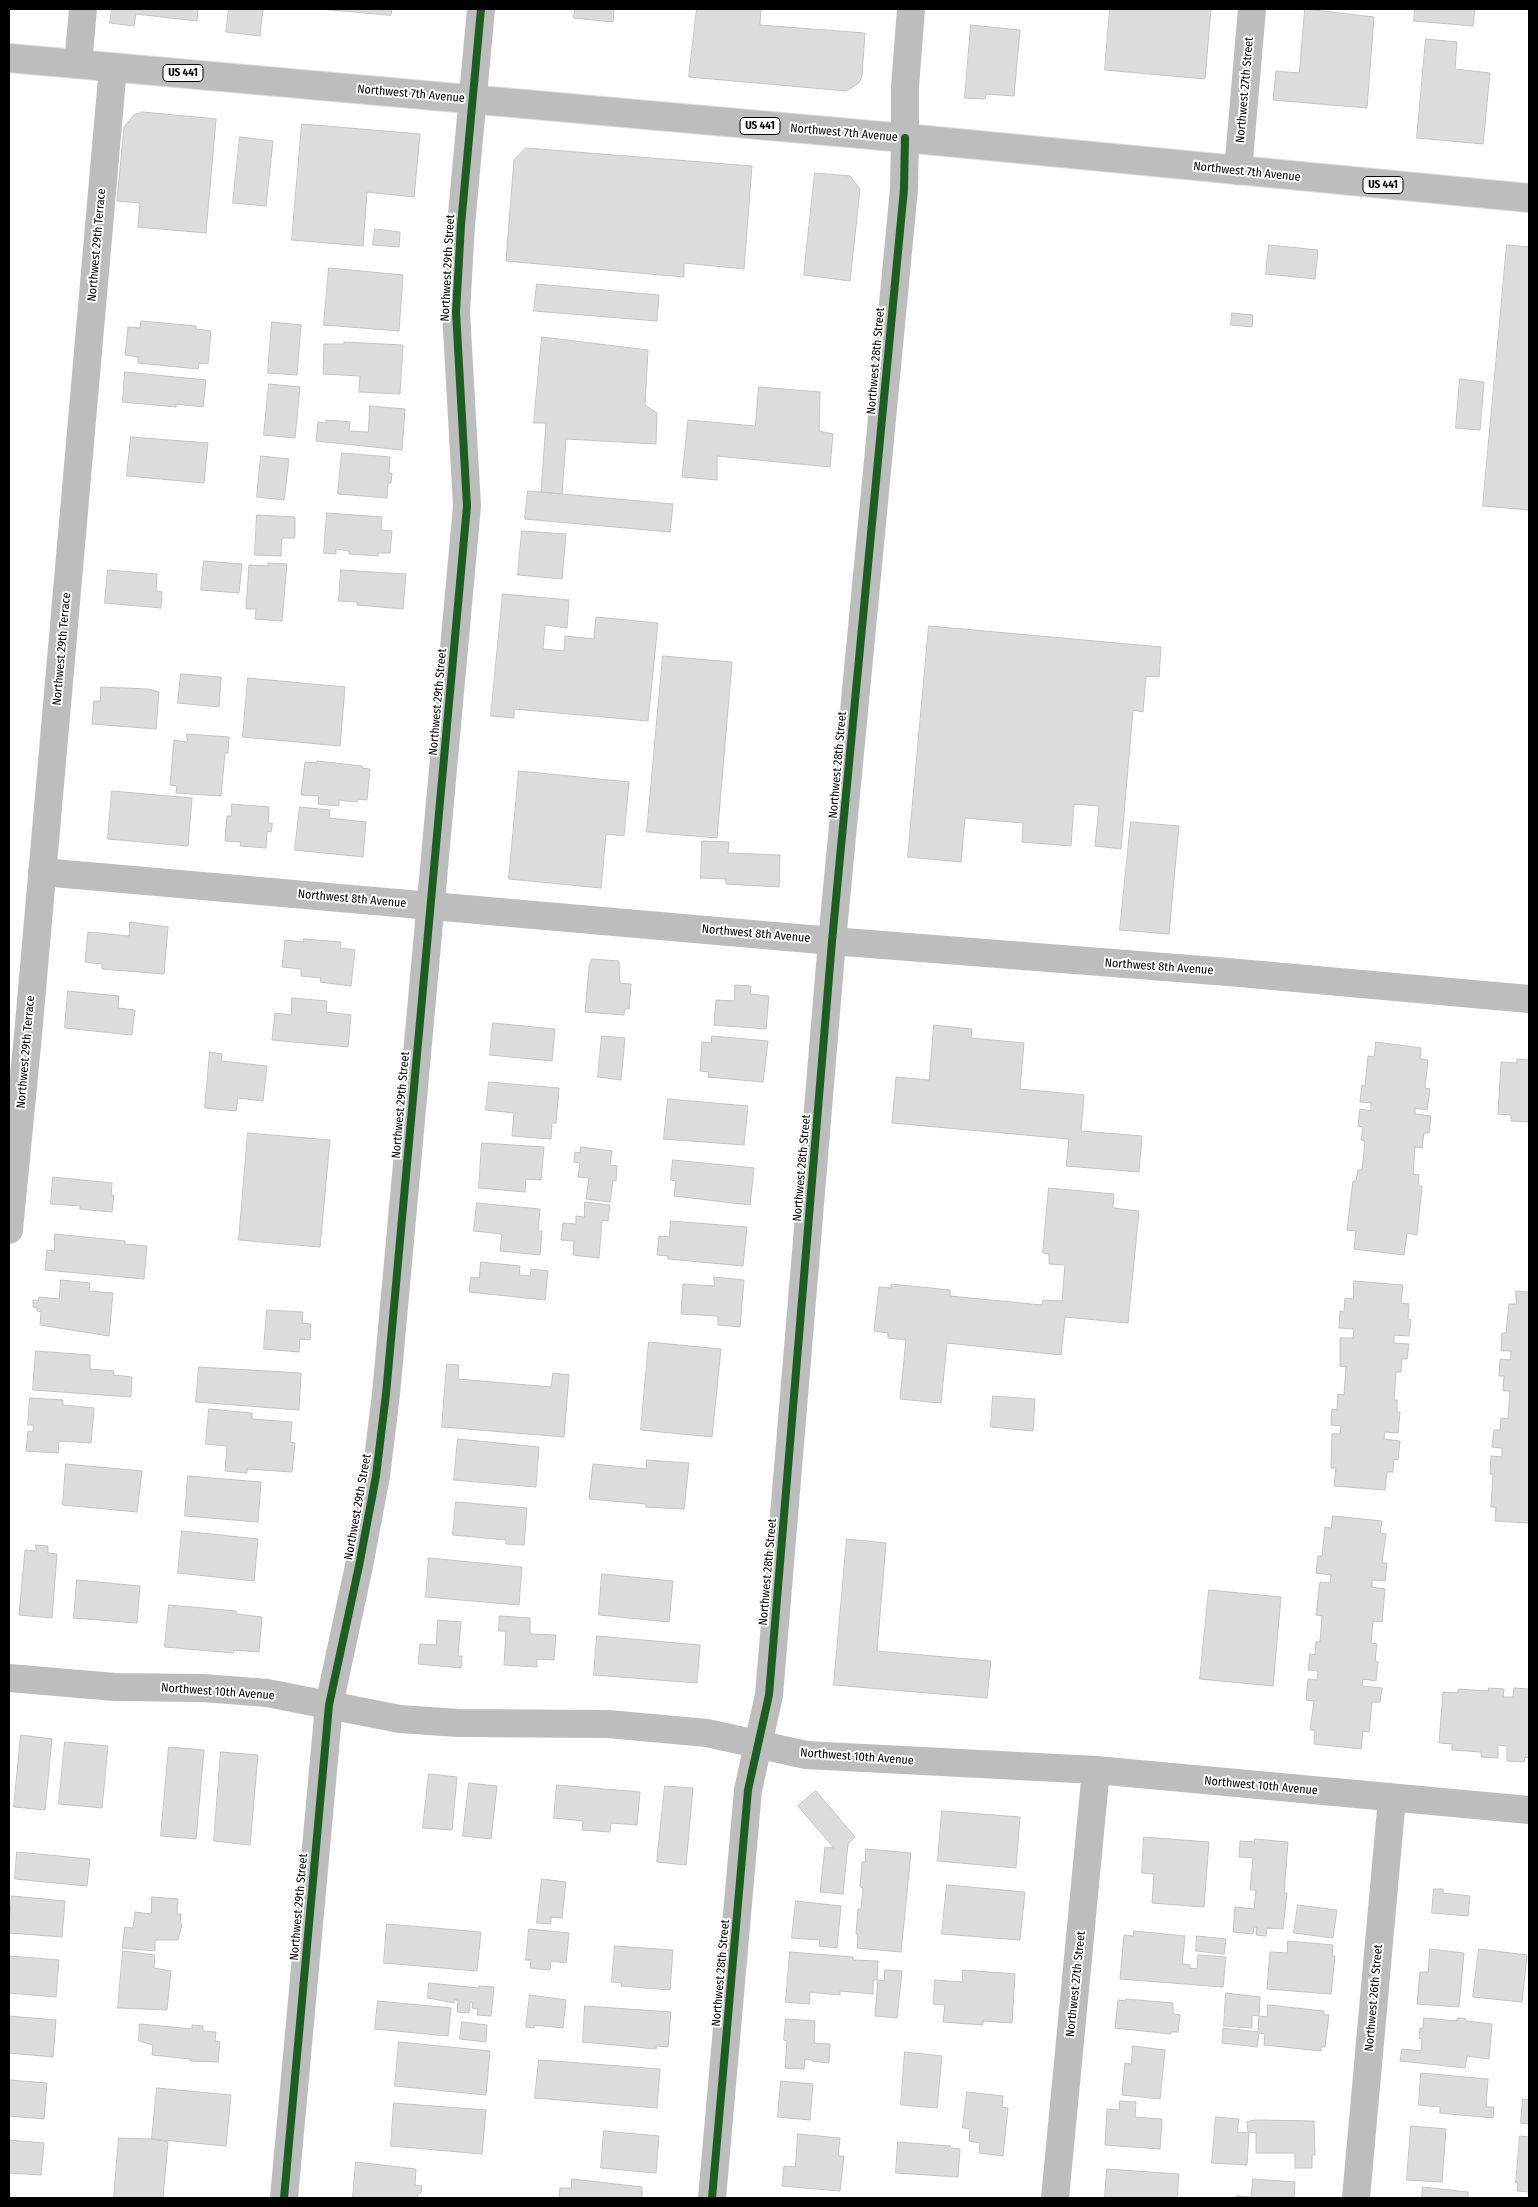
<!DOCTYPE html>
<style>
body{margin:0}
#map{position:relative;width:1538px;height:2207px;overflow:hidden;background:#fff;font-family:"Fira Sans Condensed",sans-serif}
canvas{display:block}
.frame{position:absolute;inset:0;border:10px solid #000;pointer-events:none}
</style>
<div id="map">
<canvas width="1538" height="2207"></canvas>
<div class="frame"></div>
</div>
<script>
const ctx = document.querySelector('canvas').getContext('2d');
ctx.lineJoin = 'round';
function fill(path, color) {
  ctx.fillStyle = color;
  ctx.fill(path, 'evenodd');
}
function trace(path, color, width, dash) {
  ctx.strokeStyle = color;
  ctx.lineWidth = width;
  ctx.lineCap = dash ? 'butt' : 'round';
  ctx.setLineDash(dash || []);
  ctx.stroke(path);
}
function write(font, color, halo, rows, align = 'center') {
  ctx.font = font + ' "Fira Sans Condensed",sans-serif';
  ctx.lineWidth = 4;
  ctx.setLineDash([]);
  ctx.textBaseline = 'middle';
  ctx.strokeStyle = halo;
  ctx.fillStyle = color;
  for (const [text, x, y, turn = 0] of rows) {
    ctx.save();
    ctx.translate(x, y);
    ctx.rotate((+turn || 0) * Math.PI / 180);
    ctx.textAlign = isNaN(turn) ? turn : align;
    if (halo) ctx.strokeText(text, 0, 0);
    ctx.fillText(text, 0, 0);
    ctx.restore();
  }
}
const building = new Path2D(`
 M112 9H198L197 21 136 14 134 26 110 23Z
 M229 9H263L260 36 226 32Z
 M320 9H392L391 15Z
 M575 9H614L613 22 574 18Z
 M697 9H761L760 25 865 33 862 76 859 83 846 91 689 77Z
 M1110 9H1211L1205 79 1105 70Z
 M1305 9 1374 17 1367 108 1273 100 1276 71 1299 73Z
 M1415 9H1475L1473 26 1414 21Z
 M971 25 1020 30 1014 96 986 94 985 99 965 98Z
 M1426 39 1457 42 1455 69 1490 73 1483 144 1417 138Z
 M143 112 216 119 206 233 138 227 140 203 117 201 124 127 134 115Z
 M302 124 420 134 414 197 367 192 363 246 292 240Z
 M240 137 273 141 266 206 233 203Z
 M526 148 752 166 744 269 684 263V277L506 261 514 160Z
 M815 173 850 176 860 189 850 281 804 275Z
 M375 229 400 232 399 247 373 245Z
 M1269 245 1318 250 1315 279 1266 274Z
 M1507 245 1529 247V510L1483 506Z
 M329 268 403 275 399 331 324 325Z
 M537 284 659 295 657 321 534 311Z
 M1232 313 1253 315 1252 327 1231 325Z
 M141 321 196 326V329L211 331 208 364 199 363 198 369 138 363V357L125 355 128 327 140 328Z
 M272 322 301 325 297 375 268 373Z
 M542 337 648 350 645 405 657 413 656 444 566 439 562 494 541 492 546 423H534Z
 M344 342 403 345 400 394 359 392 360 376 323 374 324 344H344Z
 M125 372 206 380 203 407 176 404V407L123 402Z
 M1460 379 1484 382 1480 430 1456 428Z
 M269 384 300 387 295 438 264 435Z
 M759 387 820 392 819 431 833 434 830 467 717 456V480L682 477 688 420 755 426Z
 M370 406 405 409 402 450 316 441 318 422 326 423V420L350 422 349 431 368 432Z
 M131 437 208 443 204 483 127 476Z
 M342 453 390 457 389 473H392L391 483H388L387 498 338 494Z
 M261 456 289 459 284 500 257 497Z
 M528 491 673 504 670 532 525 519Z
 M327 513 382 517 381 530 392 531 390 553H378V556L349 554V551L336 549V554L324 553Z
 M257 515 295 517V538H282L281 556 255 555Z
 M522 531 566 534 562 579 518 575Z
 M204 561 242 564 239 593 201 590Z
 M268 563 287 564 282 621 255 619 256 609H246L249 565 268 566Z
 M108 570 157 574 156 591 162 592 161 608 105 603Z
 M341 570 406 574 403 609 357 605V602L339 601Z
 M503 594 569 600 567 628 545 625 543 649 564 651 565 636 594 639 596 617 658 623 648 721 514 709V718L491 716Z
 M929 626 1161 647 1159 677 1146 676 1143 712 1133 710 1121 849 1095 846 1099 806 1074 804 1071 846 1022 842 1023 823 965 818 961 862 908 857Z
 M663 656 732 662 717 838 647 832Z
 M181 674 221 677 219 707 178 703Z
 M248 678 345 687 340 746 243 737Z
 M101 687 148 689 159 692 156 729 92 724 94 701H100Z
 M187 734 229 737 228 753H225L221 796 176 793 177 786 170 785 174 740 187 742Z
 M317 761 362 766V768L370 769 367 800 358 799 357 802 339 800V806L318 804 319 796 301 795 305 762 317 763Z
 M519 771 629 782 624 836 606 834 601 888 509 879Z
 M112 791 192 798 188 846 108 839Z
 M232 804 269 807 268 823H272V827L271 832 267 831 266 848 240 846 241 842 225 841 227 816H231Z
 M300 807 330 810 329 818 366 822 363 857 295 850Z
 M1131 822 1179 826 1169 934 1120 930Z
 M702 841 729 842 728 853 780 855 779 887 726 884V879L701 878Z
 M130 922 168 927 164 974 102 969V964L85 962 88 932 129 936Z
 M304 939 341 942 340 948 355 950 351 986 320 982 321 978 301 976V969L282 967 285 940 303 942Z
 M592 959 619 961 620 983 631 984 629 1009H625L624 1015 585 1012 589 968Z
 M735 985 751 986 750 994 769 996 766 1029 714 1025 716 1000 734 1001Z
 M68 991 119 996 118 1008 135 1010 132 1035 65 1028Z
 M292 998 327 1001 326 1012 351 1015 348 1047 272 1040 275 1013 291 1015Z
 M493 1023 555 1029 552 1061 490 1055Z
 M934 1025 972 1029 971 1038 1024 1043 1020 1089 1084 1095 1081 1131 1142 1136 1139 1172 1066 1166 1069 1139 892 1123 896 1077 929 1080Z
 M602 1036 625 1038 621 1080 598 1077Z
 M712 1036 768 1041 763 1082 708 1077 709 1072 700 1071 702 1042 711 1043Z
 M1376 1042 1421 1048 1420 1059 1428 1060 1425 1088 1430 1089 1427 1110 1415 1108V1114L1431 1116 1429 1133H1424L1422 1148 1415 1147 1413 1174 1419 1175 1418 1186H1422L1417 1235 1407 1233 1404 1255 1354 1249 1356 1231 1347 1230 1353 1181H1356L1358 1170H1362L1365 1141 1361 1140 1363 1127 1358 1126 1360 1109 1371 1111V1103L1360 1102 1362 1085 1365 1086 1368 1056 1374 1057Z
 M210 1052 222 1054 221 1061 267 1066 263 1101 238 1098 236 1111 205 1108Z
 M1517 1059 1529 1060V1122L1511 1121V1115L1498 1114 1501 1062 1517 1063Z
 M489 1082 559 1088 556 1123H552L551 1139 512 1136 514 1113 486 1110Z
 M668 1099 748 1106 744 1145 664 1139Z
 M248 1133 330 1140 320 1247 239 1240Z
 M482 1143 544 1147 541 1180 526 1179 525 1192 479 1188Z
 M581 1147 612 1151 610 1165 617 1166 616 1181 613 1180 610 1202 586 1199 589 1178 578 1177 580 1163 574 1162 575 1152 580 1153Z
 M673 1160 754 1168 750 1205 674 1196 676 1181 671 1180Z
 M53 1177 112 1183 111 1196 114 1195 112 1212 80 1209V1206L51 1204Z
 M1049 1188 1114 1194 1113 1208 1139 1211 1128 1323 1065 1317 1061 1355 947 1343 941 1403 900 1399 906 1340 888 1338V1333L874 1331 879 1287 891 1288V1284L950 1290V1296L1042 1305 1043 1300 1062 1301 1065 1265 1049 1264V1254L1043 1253Z
 M585 1202 610 1205 608 1221 602 1220 599 1258 573 1255 574 1241 561 1240 563 1223 576 1224V1216L584 1217Z
 M477 1203 540 1209 538 1231H542L540 1255 500 1251 502 1234 474 1231Z
 M671 1221 747 1227 743 1266 668 1259V1256L657 1255 659 1236 669 1237Z
 M55 1234 125 1241V1244L147 1246 144 1279 45 1270 47 1250 54 1251Z
 M481 1262 520 1266 519 1275 530 1276 531 1269 548 1271 545 1300 469 1292 471 1277 479 1278Z
 M714 1277 744 1280 740 1327 718 1325V1316L681 1314 683 1284 714 1286Z
 M61 1280 90 1283 89 1291 113 1293 109 1336 40 1325 41 1312 37 1311V1308L33 1307V1300L38 1301 39 1297 59 1299Z
 M1354 1281 1403 1285 1401 1303 1409 1304 1408 1319 1411 1320 1409 1336 1394 1335V1343L1409 1344 1407 1359H1402L1401 1372H1396L1394 1400H1397V1412H1400L1398 1433 1385 1432 1384 1439 1400 1441 1398 1460 1394 1459 1393 1472H1387L1385 1490 1334 1486 1336 1468H1331L1332 1434H1340L1341 1426 1331 1425 1332 1409 1337 1410 1338 1394 1344 1395 1346 1367 1340 1366V1338H1353L1354 1329 1339 1328 1340 1311 1344 1312 1345 1298 1353 1299Z
 M1516 1291 1529 1292V1523L1495 1521 1496 1507H1491L1493 1474H1490L1491 1456 1502 1457V1448L1492 1447 1494 1430H1500L1501 1418 1508 1419 1510 1391H1503L1504 1376H1499L1500 1359 1510 1360 1511 1351H1501L1502 1333H1506L1509 1304H1516Z
 M267 1310 303 1312 302 1323 311 1324 310 1340 300 1339 299 1352 264 1349Z
 M649 1342 721 1349 712 1437 641 1430Z
 M36 1351 90 1355V1369L114 1371 113 1375 132 1377 131 1397 33 1390Z
 M447 1364 459 1365 458 1379 551 1387 553 1373 569 1375 564 1437 442 1427Z
 M199 1367 301 1373 299 1410 196 1402Z
 M993 1396 1035 1399 1033 1431 991 1427Z
 M30 1398 63 1400V1405L94 1408 91 1443 59 1441 58 1453 26 1451 28 1431 33 1432V1425H28Z
 M209 1409 252 1413V1419L292 1422 290 1442 295 1443 292 1472 247 1469V1473L225 1471 227 1446 206 1444Z
 M458 1439 539 1447 536 1487 454 1480Z
 M647 1460 689 1463 684 1509 646 1507V1504L589 1499 593 1464 646 1469Z
 M66 1464 142 1471 137 1512 63 1505Z
 M188 1476 261 1482 258 1522 185 1516Z
 M456 1502 527 1508 524 1545 506 1544V1540L453 1535Z
 M1333 1516 1382 1521 1380 1533 1386 1534 1382 1563H1387L1385 1581 1372 1580V1587L1385 1589 1382 1622 1373 1621 1371 1643 1377 1644 1375 1661 1378 1662 1376 1681 1363 1679 1362 1686 1382 1688 1380 1702H1372L1369 1732 1363 1731 1361 1749 1314 1744 1315 1730H1310L1314 1701 1306 1700 1308 1679 1317 1680 1318 1671 1308 1670 1310 1654 1315 1655 1316 1642H1320L1322 1616 1316 1615 1320 1582 1330 1583 1331 1575 1316 1573 1318 1556H1322L1325 1527 1331 1528Z
 M182 1531 258 1539 254 1581 178 1573Z
 M847 1539 886 1543 877 1651 991 1661 987 1698 834 1685Z
 M36 1545 48 1546V1553L57 1554 52 1618 19 1615 25 1550 36 1551Z
 M429 1558 522 1567 519 1605 426 1597Z
 M602 1574 673 1581 669 1622 599 1615Z
 M77 1580 140 1586 137 1623 74 1618Z
 M1209 1590 1281 1597 1273 1686 1200 1679Z
 M169 1605 236 1611V1614L262 1617 259 1652 234 1650 233 1653 165 1647Z
 M500 1616 530 1618V1634L556 1635 554 1660 537 1659V1667L504 1665 506 1631H499Z
 M438 1620 461 1622 458 1656H462L461 1668 418 1664 420 1644 436 1645Z
 M597 1636 700 1645 697 1683 594 1675Z
 M1489 1688 1504 1689 1503 1697H1513L1514 1688 1529 1689V1758L1525 1757 1524 1762 1507 1761V1746L1498 1745V1758L1481 1757V1752L1452 1750V1744L1439 1743 1443 1692 1458 1693V1689L1488 1691Z
 M21 1735 52 1739 45 1810 14 1807Z
 M65 1742 108 1746 102 1808 59 1804Z
 M169 1747 204 1750 196 1839 161 1836Z
 M221 1752 258 1755 250 1845 214 1841Z
 M429 1774 457 1777 452 1830 423 1828Z
 M469 1783 497 1786 491 1839 463 1836Z
 M557 1785 640 1792 637 1825 611 1823 610 1832 582 1830 583 1821 554 1818Z
 M665 1786 693 1788 686 1865 657 1862Z
 M816 1791 855 1837 848 1844 843 1894 820 1892 825 1847 834 1848 798 1806Z
 M942 1811 1020 1817 1016 1868 938 1861Z
 M1144 1837 1209 1842 1204 1907 1152 1903 1154 1874 1142 1873Z
 M1255 1839 1288 1842 1284 1893H1287L1283 1929 1267 1928 1266 1936 1256 1935 1257 1927H1254L1253 1934 1233 1932 1235 1907 1254 1909 1256 1890H1250L1253 1858 1239 1857 1240 1841 1254 1842Z
 M866 1849 911 1853 901 1952 857 1948 858 1934H856L858 1909H861L863 1888 860 1887 862 1862H865Z
 M17 1852 90 1859 87 1886 15 1879Z
 M542 1879 566 1882 562 1918 551 1917V1924L537 1923Z
 M947 1885 1025 1892 1020 1940 942 1934Z
 M1434 1889H1443V1893L1470 1896 1468 1916 1432 1913Z
 M12 1896 65 1901 62 1937 9 1933Z
 M152 1897 178 1899 177 1914H181L180 1923 182 1924 178 1940H155V1951L122 1948 125 1927 133 1928 135 1912 151 1914Z
 M796 1901 841 1906 837 1948 819 1946 820 1940 792 1938Z
 M1298 1905 1337 1910 1333 1938 1294 1933Z
 M387 1924 481 1932 477 1971 384 1963Z
 M529 1929 569 1933 566 1963 551 1961 550 1970 530 1968 531 1960H526Z
 M1134 1931 1185 1936 1182 1964 1190 1965V1968L1197 1969 1198 1955 1226 1957 1223 1987 1120 1979 1124 1935 1133 1936Z
 M1197 1936 1226 1939 1224 1954 1196 1951Z
 M1288 1941 1333 1945 1332 1956H1335L1331 1994 1267 1989 1270 1952 1287 1953Z
 M615 1946 673 1950 670 1990 621 1986 622 1983 612 1982Z
 M1430 1949 1464 1953 1459 2007 1417 2004 1420 1972H1428Z
 M1479 1949 1527 1955 1522 2002 1473 1997Z
 M123 1951 155 1955 154 1968 171 1971 167 2010 118 2008Z
 M790 1952 853 1957V1960L878 1961 877 1980H873V1994L840 1991V1995L810 1992 809 2004 786 2002Z
 M9 1956 59 1960 56 1997 9 1993Z
 M885 1970 902 1971 897 2018 875 2016 878 1980 884 1981Z
 M963 1970 1015 1974 1012 2023 983 2021V2025L943 2022 945 2005 933 2004 935 1980 962 1982Z
 M429 1983 479 1988V1986L494 1987 491 2016 477 2015 478 2009 472 2008 473 2002H470L469 2013 457 2012 458 2000H454V2003L428 1998Z
 M1226 1993 1260 1997 1259 2016 1252 2015V2028L1224 2026Z
 M530 1995 566 2000 563 2028 534 2025V2028L526 2027Z
 M1126 1999 1173 2003V2014L1180 2015 1178 2032H1171V2034L1115 2028 1118 2000 1126 2001Z
 M378 2001 451 2008 448 2036 375 2029Z
 M1268 2005 1324 2011V2015H1329L1325 2047H1321V2051L1264 2045 1265 2034 1259 2033 1257 2047 1222 2043 1223 2028 1258 2032 1259 2016 1267 2017Z
 M585 2006 671 2012 668 2047 656 2046V2049L583 2042Z
 M9 2016 56 2020 53 2057 9 2053Z
 M1424 2018 1457 2021V2018H1462L1466 2019V2021L1492 2024 1489 2059 1467 2056 1465 2068 1400 2061 1402 2049 1421 2051 1422 2039 1419 2038 1420 2028H1423Z
 M786 2019 815 2021 814 2043 830 2044 829 2063 812 2061V2060L805 2059 804 2069 785 2068 787 2041 784 2040Z
 M462 2022 487 2025 486 2042 460 2039Z
 M140 2024 192 2029V2025L203 2026V2031L216 2032 215 2041 220 2042 218 2062 190 2061V2059L152 2055 153 2045 139 2041Z
 M399 2042 490 2051 486 2095 395 2086Z
 M1133 2046 1165 2050 1160 2099 1122 2095 1125 2063 1131 2064Z
 M905 2052 942 2056 937 2108 901 2105Z
 M539 2060 660 2069 657 2108 535 2098Z
 M1421 2073 1488 2079 1486 2107H1494L1493 2118 1440 2113V2107L1419 2105Z
 M9 2080 47 2083 44 2119 9 2116Z
 M781 2081 813 2084 810 2120 778 2117Z
 M157 2088 231 2095 226 2146 152 2139Z
 M967 2092 1003 2096 1002 2107 1008 2108 1003 2156 979 2153 980 2143 969 2141 970 2129 963 2128Z
 M1523 2099 1529 2100V2124L1521 2123Z
 M1120 2101 1136 2102 1135 2117 1162 2119 1160 2149 1105 2145 1107 2109 1119 2110Z
 M394 2103 486 2110 482 2154 391 2146Z
 M1216 2117 1239 2119 1237 2132 1249 2133 1247 2165 1212 2163Z
 M1256 2120 1314 2121 1315 2155H1312V2168H1295V2153H1256V2133L1248 2132 1247 2122Z
 M1411 2126 1446 2129 1442 2182 1407 2180Z
 M604 2131 659 2136 656 2173 601 2168Z
 M798 2134 840 2138 838 2156H844L840 2191 782 2186 784 2166 795 2167Z
 M1520 2136 1529 2137V2192L1517 2191 1518 2183H1516Z
 M119 2138 152 2139 168 2142 163 2198H114Z
 M9 2140 44 2143 41 2175 9 2173Z
 M898 2142 950 2146 951 2148 960 2149 958 2177 896 2173Z
 M356 2162 416 2169 415 2185 422 2186 421 2193H418L417 2198H353Z
 M1107 2169 1179 2174 1177 2198H1105Z
 M572 2179 642 2187V2198H559L560 2188H571Z
 M1253 2179 1295 2182 1294 2198H1236V2196L1251 2197Z
 M1423 2187 1468 2192V2198H1422Z`);
fill(building, '#dcdcdc');
trace(building, '#c4c4c4', 1);
const primary = new Path2D(`
 M9 58 905 138 1529 198`);
trace(primary, '#dbdbdb', 30);
trace(new Path2D(`
 M78 64 83 9
 M905 138V87L911 9
 M1238 171 1252 9
 M42 872 832 941 1228 972 1529 999
 M9 1230 28 1035 113 67
 M1055 2198 1096 1770
 M1356 2198 1392 1798`), '#bdbdbd', 28);
trace(new Path2D(`
 M9 1678 115 1687 203 1688 267 1693 400 1719 458 1723 608 1724 707 1733 806 1755 1096 1770 1529 1810
 M284 2198 329 1705 359 1566 376 1476 386 1394 467 506 456 312 461 225 481 9
 M712 2198 748 1790 769 1695 832 941 904 189 905 138`), '#bdbdbd', 28);
trace(primary, '#bdbdbd', 28);
trace(new Path2D(`
 M284 2198 329 1705 359 1566 376 1476 386 1394 467 506 456 312 461 225 481 9
 M712 2198 748 1790 769 1695 832 941 904 189 905 138`), '#1b5e20', 8);
for (const [x, y, w] of [
 [183,73,40],
 [760,126,40],
 [1383,185,40]
]) {
  const box = new Path2D();
  box.roundRect(x - w / 2, y - 8.5, w, 17, 4);
  ctx.fillStyle = '#fff';
  ctx.fill(box);
  trace(box, '#000', 1);
}
write('bold 11px', '#000', null, [
 ["US 441",183,73],
 ["US 441",760,126],
 ["US 441",1383,185]
]);
write('12px', '#000', '#fff', [
 ["Northwest 27th Street",1245,90,-85],
 ["Northwest 7th Avenue",411,94,5],
 ["Northwest 7th Avenue",844,133,5],
 ["Northwest 7th Avenue",1247,172,6],
 ["Northwest 29th Terrace",97,245,-85],
 ["Northwest 29th Street",448,268,-87],
 ["Northwest 28th Street",876,361,-85],
 ["Northwest 29th Terrace",62,649,-85],
 ["Northwest 29th Street",438,702,-85],
 ["Northwest 28th Street",838,765,-85],
 ["Northwest 8th Avenue",352,899,5],
 ["Northwest 8th Avenue",756,934,5],
 ["Northwest 8th Avenue",1159,967,4],
 ["Northwest 29th Terrace",26,1052,-85],
 ["Northwest 29th Street",401,1105,-85],
 ["Northwest 28th Street",802,1168,-85],
 ["Northwest 29th Street",358,1507,-80],
 ["Northwest 28th Street",768,1572,-85],
 ["Northwest 10th Avenue",218,1692,4],
 ["Northwest 10th Avenue",857,1757,4],
 ["Northwest 10th Avenue",1261,1786,5],
 ["Northwest 29th Street",299,1907,-85],
 ["Northwest 28th Street",721,1973,-85],
 ["Northwest 27th Street",1076,1984,-84],
 ["Northwest 26th Street",1374,1998,-85]
]);
</script>
